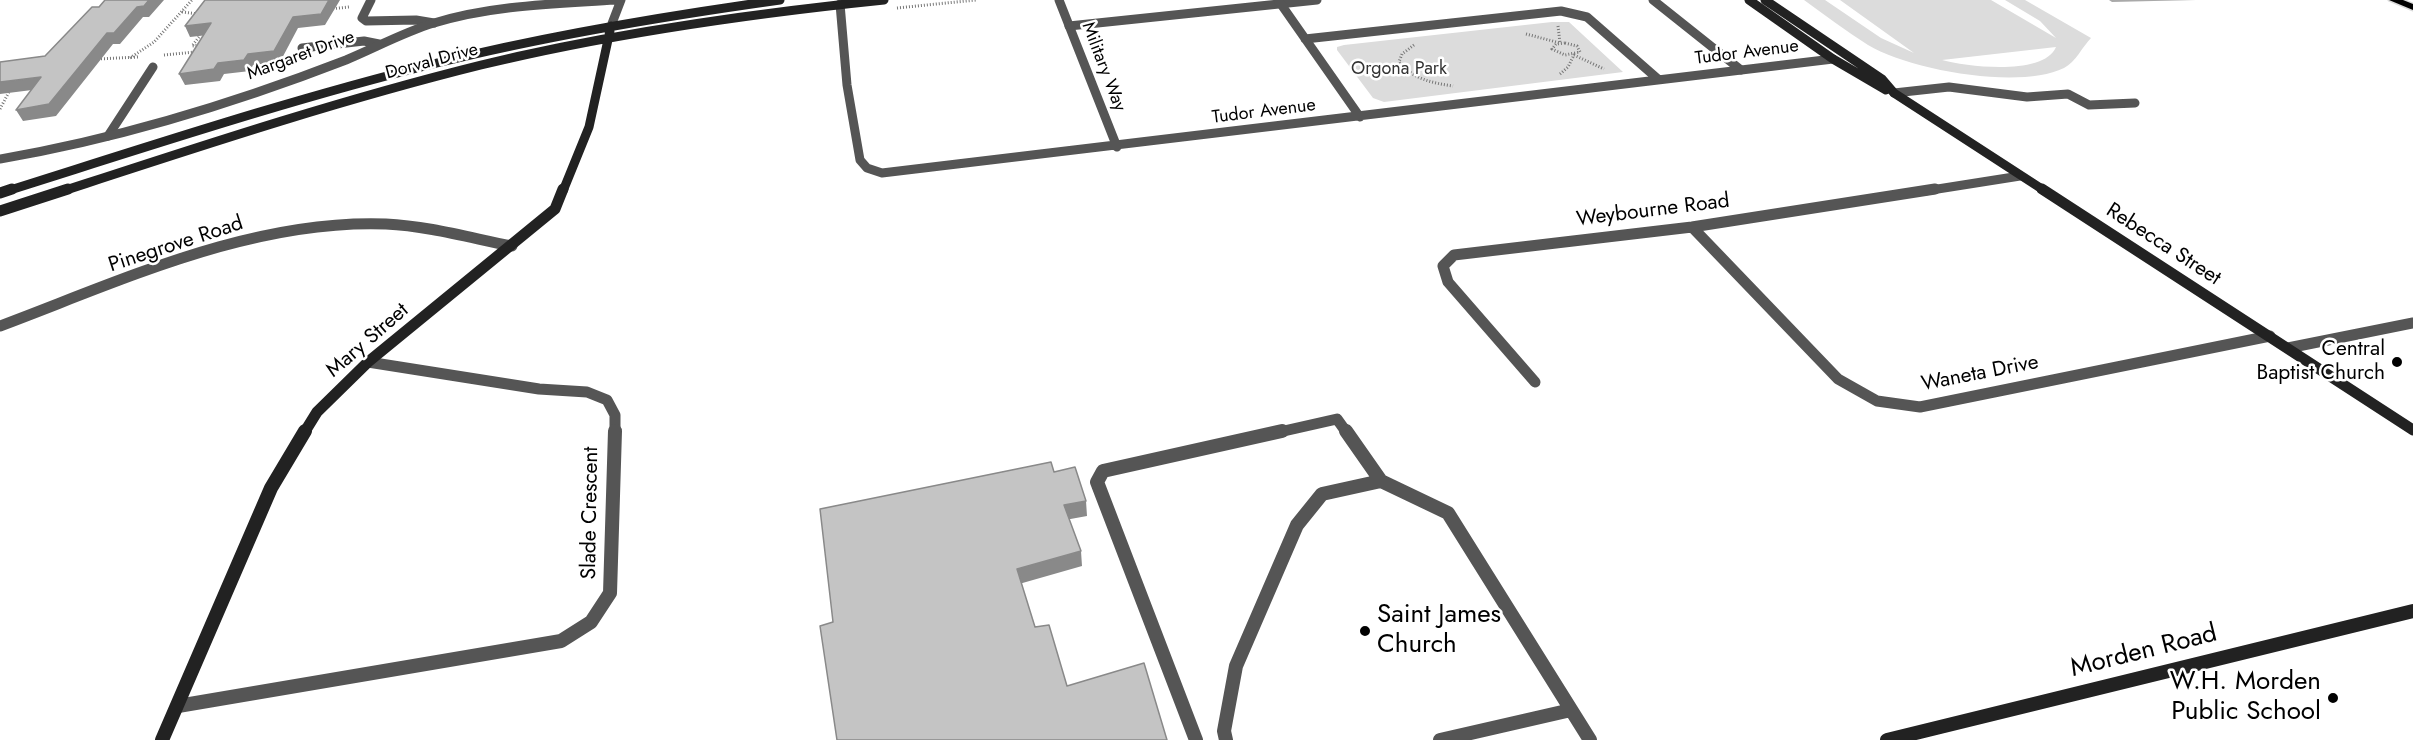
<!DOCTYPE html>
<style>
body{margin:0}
canvas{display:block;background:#fff}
</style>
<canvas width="2413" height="740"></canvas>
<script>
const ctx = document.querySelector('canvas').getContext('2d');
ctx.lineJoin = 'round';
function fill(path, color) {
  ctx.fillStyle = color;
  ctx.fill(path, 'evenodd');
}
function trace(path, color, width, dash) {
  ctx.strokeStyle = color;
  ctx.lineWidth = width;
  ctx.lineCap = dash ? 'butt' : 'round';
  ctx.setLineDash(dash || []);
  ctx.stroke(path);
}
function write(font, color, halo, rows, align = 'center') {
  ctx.font = font + ' Jost,sans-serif';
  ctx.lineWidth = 5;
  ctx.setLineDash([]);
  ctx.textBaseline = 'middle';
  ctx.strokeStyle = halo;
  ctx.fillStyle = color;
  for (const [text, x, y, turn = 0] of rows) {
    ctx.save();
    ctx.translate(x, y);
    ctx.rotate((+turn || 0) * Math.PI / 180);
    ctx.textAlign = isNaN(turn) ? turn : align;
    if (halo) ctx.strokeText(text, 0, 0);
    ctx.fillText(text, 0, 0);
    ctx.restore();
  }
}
fill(new Path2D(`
 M1804 0H1825L1881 38 1914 53 1840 0H1991L2056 38 2040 21 2005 0H2025L2091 38C2082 47 2076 62 2064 68 2019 90 1910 70 1868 45 1846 31 1825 15 1804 0ZM2056 47C2044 76 1968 67 1942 60Z
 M1552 22H1569L1623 72 1384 102 1373 98 1337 50V47L1344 45Z`), '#dcdcdc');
const primary = new Path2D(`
 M2389 0H2403L2413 4V10Z`);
trace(primary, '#dbdbdb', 3);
trace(new Path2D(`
 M897 8 976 0
 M330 9 349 7
 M182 12 199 14
 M1558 26 1560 43
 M1526 34 1560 43
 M199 37 192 46 200 45
 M1565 43 1577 46 1580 52 1565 55 1552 49 1556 44Z
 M1414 45 1402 54 1399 62C1413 79 1432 83 1453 86
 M164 55 195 52
 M130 58 154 42 192 0
 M98 59 138 57
 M1560 74 1568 67 1574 55 1604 69
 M0 109 11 88`), '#777', 3, [1, 2]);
trace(new Path2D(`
 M371 0 362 18 366 21 416 20 434 23
 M1653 0 1741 70
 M1069 26 1317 0
 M302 48 364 41 379 44
 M1894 93 1949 87 2027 97 2068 94 2089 105 2135 103
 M108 136 153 67`), '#555', 9);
trace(new Path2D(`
 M2288 348 2413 323
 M1275 433 1337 419 1347 433`), '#555', 11);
trace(new Path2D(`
 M1346 431 1381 481
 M1196 740 1097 482 1103 471 1282 431
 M1226 740 1224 731 1236 666 1297 525 1322 494 1381 481 1448 513 1590 740
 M1440 740 1571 710`), '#555', 14);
trace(new Path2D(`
 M1059 0 1117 147
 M1278 0 1360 117
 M840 4 847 85 860 160 867 168 882 173 1833 59
 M611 26 621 0
 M1305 39 1561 11 1587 17 1659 80
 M0 159C117 139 235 103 346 60 375 48 404 32 434 23 493 5 555 4 615 0
 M1925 191 2020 176`), '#555', 9);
trace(new Path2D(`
 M1692 227 1838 379 1877 401 1920 407 2270 336
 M0 326C123 280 252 219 386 224 428 226 471 238 512 246
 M368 362 539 389 587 392 607 400 615 415V433
 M1535 382 1448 282 1443 266 1454 255 1692 227 1935 189`), '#555', 11);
trace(new Path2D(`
 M178 706 561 641 591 622 610 593 615 431`), '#555', 14);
trace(new Path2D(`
 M1749 0 1833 59 1886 90
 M1765 0 1882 79 1894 93 2045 191
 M7 191C150 146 292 99 437 63 550 35 665 16 780 0
 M63 191C201 146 340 100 481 65 613 33 748 14 884 0
 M563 191 589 127 611 26`), '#222', 9);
trace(new Path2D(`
 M2042 189 2413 430
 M0 193 12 189
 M0 211 68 189
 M304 433 317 412 368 362 555 209 563 189`), '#222', 11);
trace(new Path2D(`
 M162 740 271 488 305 431
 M1887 740 2413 611`), '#222', 14);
fill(primary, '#000');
fill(new Path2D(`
 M2109 0H2196L2112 2Z`), '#a9a9a9');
fill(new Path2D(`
 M149 0H164L149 17H143L120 44H113L56 116 23 121 16 110 137 7Z
 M329 0H340L325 25 298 28 280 62 253 65 250 71 224 74 220 81 185 85 179 74 248 54 293 17Z
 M211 23 217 34 190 37 185 26Z
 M41 77 48 88 0 94V82Z
 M1086 501 1087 516 1065 520 1064 505Z
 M1081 551 1082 566 1019 584 1017 569Z`), '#898989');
const building = new Path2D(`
 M105 0H149L144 6 137 7 114 33H107L49 104 16 110 41 77 0 82V62L45 56 92 7H99Z
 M205 0H329L321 14 293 17 274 51 248 54 244 60 218 63 214 69 179 74 211 23 185 26Z
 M1051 462 1054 472 1075 467 1086 501 1064 505 1081 551 1017 569 1035 627 1049 625 1067 686 1144 663 1167 740H837L820 626 833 622 820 509Z`);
fill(building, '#c4c4c4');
trace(building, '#898989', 1.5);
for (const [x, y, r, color] of [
 [2397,362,6,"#000"],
 [1365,631,6,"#000"],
 [2333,698,6,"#000"]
]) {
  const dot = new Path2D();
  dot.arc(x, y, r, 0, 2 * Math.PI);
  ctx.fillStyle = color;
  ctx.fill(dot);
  trace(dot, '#fff', 2);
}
write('18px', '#000', '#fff', [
 ["Tudor Avenue",1747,53,-7],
 ["Margaret Drive",301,56,-20],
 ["Dorval Drive",432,62,-15],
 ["Military Way",1103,67,69],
 ["Tudor Avenue",1264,112,-7]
]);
write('18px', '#333', '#fff', [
 ["Orgona Park",1399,70]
]);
write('21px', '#000', '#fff', [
 ["Weybourne Road",1653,211,-7],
 ["Pinegrove Road",176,245,-18],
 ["Rebecca Street",2163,245,33],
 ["Mary Street",368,341,-41],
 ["Waneta Drive",1980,374,-11],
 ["Slade Crescent",591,513,-89]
]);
write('21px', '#000', '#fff', [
 ["Central",2385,350],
 ["Baptist Church",2385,374]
], 'right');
write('26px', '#000', '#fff', [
 ["Saint James",1377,616],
 ["Church",1377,646],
 ["W.H. Morden",2321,683,"right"],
 ["Public School",2321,713,"right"]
], 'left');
write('26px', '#000', '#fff', [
 ["Morden Road",2144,652,-14]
]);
</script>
